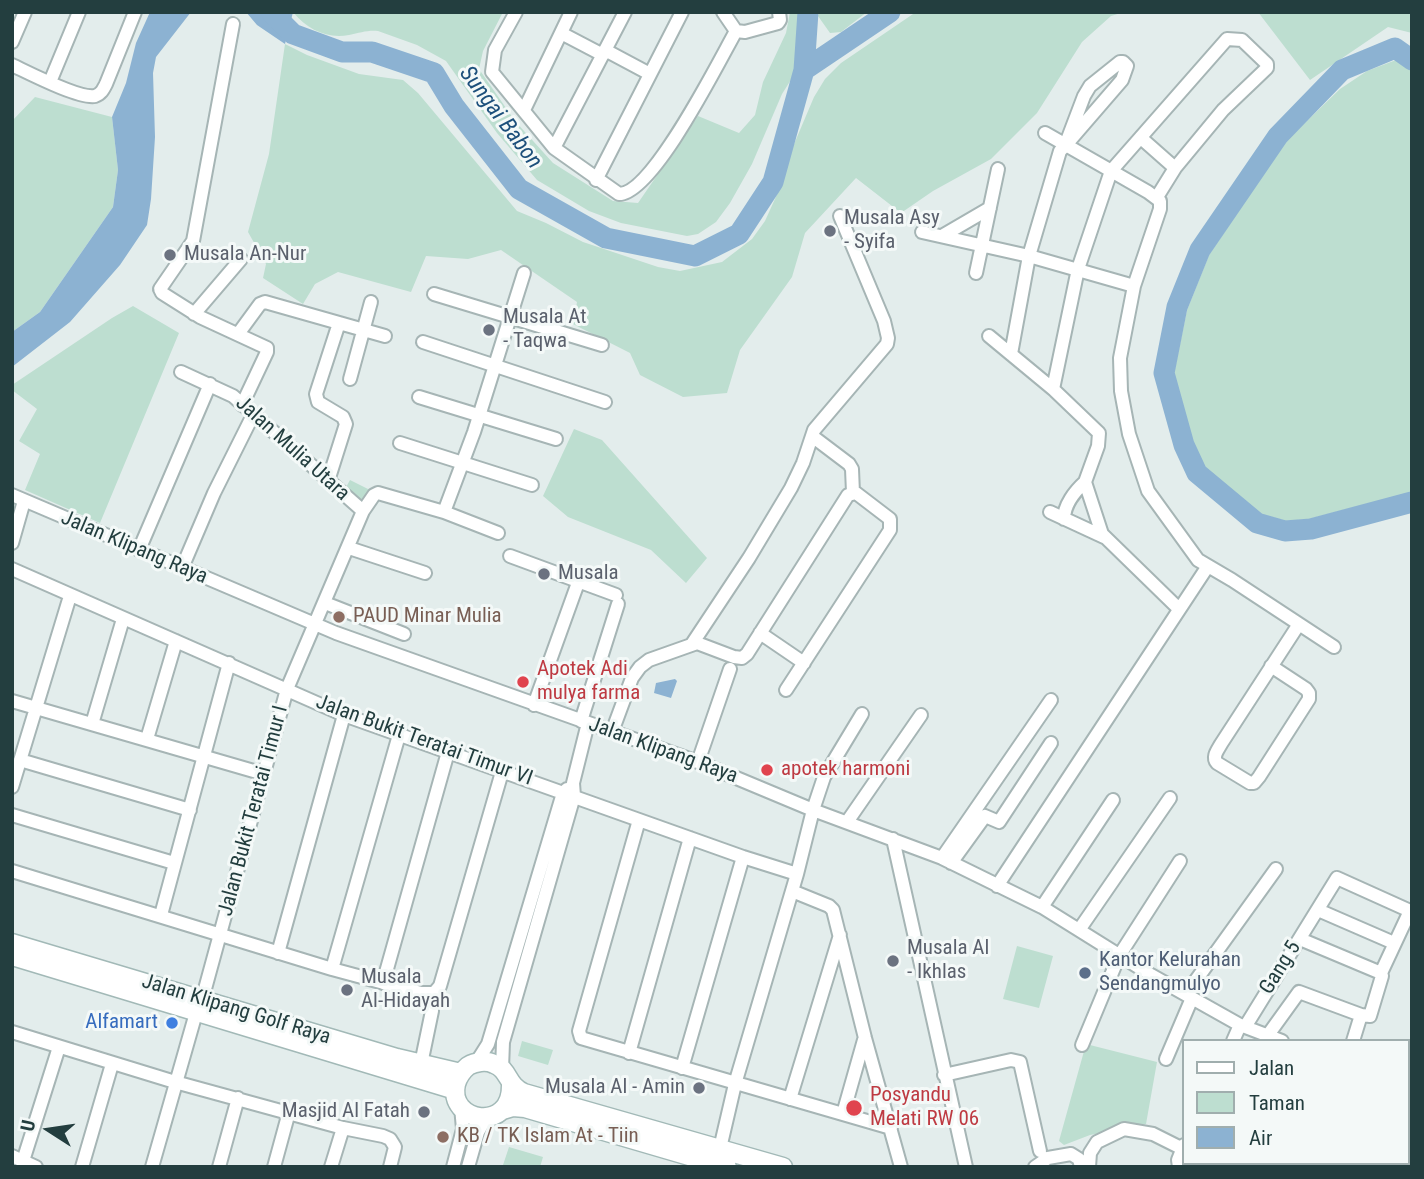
<!DOCTYPE html>
<style>
body{margin:0}
#map{position:relative;width:1424px;height:1179px;overflow:hidden;background:#e3edec;font-family:"Roboto Condensed",sans-serif}
canvas{display:block}
.frame{position:absolute;inset:0;border:14px solid #233e3f;pointer-events:none}
.legend{position:absolute;left:1182px;top:1039px;width:228px;height:126px;box-sizing:border-box;background:#f4f9f8;border:2px solid #a0aeae;margin:0;padding:9px 12px;list-style:none;font-size:21px;color:#233e3f}
.legend li{display:flex;align-items:center;gap:14px;height:35px}
.legend b{width:35px;border:2px solid #a0aeae}
.north{position:absolute;left:14px;top:1095px;width:70px;height:70px;-webkit-text-stroke:5px #f4f9f8;paint-order:stroke;rotate:282deg;font-size:19px;font-weight:700;line-height:28px;text-align:center;color:#233e3f}
.north::after{content:'';display:block;margin:auto;width:24px;height:32px;background:#233e3f;clip-path:polygon(50% 0,100% 100%,50% 72%,0 100%)}
</style>
<div id="map">
<canvas width="1424" height="1179"></canvas>
<div class="frame"></div>
<ul class="legend">
<li><b style="height:9px;background:#fff"></b>Jalan</li>
<li><b style="height:19px;background:#bdded0"></b>Taman</li>
<li><b style="height:19px;background:#8cb2d2"></b>Air</li>
</ul>
<div class="north">U</div>
</div>
<script>
const ctx = document.querySelector('canvas').getContext('2d');
ctx.lineJoin = 'round';
function fill(path, color) {
  ctx.fillStyle = color;
  ctx.fill(path, 'evenodd');
}
function trace(path, color, width, dash) {
  ctx.strokeStyle = color;
  ctx.lineWidth = width;
  ctx.lineCap = dash ? 'butt' : 'round';
  ctx.setLineDash(dash || []);
  ctx.stroke(path);
}
function write(font, color, halo, rows, align = 'center') {
  ctx.font = font + ' "Roboto Condensed",sans-serif';
  ctx.lineWidth = 6;
  ctx.setLineDash([]);
  ctx.textBaseline = 'middle';
  ctx.strokeStyle = halo;
  ctx.fillStyle = color;
  for (const [text, x, y, turn = 0] of rows) {
    ctx.save();
    ctx.translate(x, y);
    ctx.rotate((+turn || 0) * Math.PI / 180);
    ctx.textAlign = isNaN(turn) ? turn : align;
    if (halo) ctx.strokeText(text, 0, 0);
    ctx.fillText(text, 0, 0);
    ctx.restore();
  }
}
fill(new Path2D(`
 M293 12H503L483 51 479 69 515 121 553 163 613 201 638 203 698 116 739 133 755 115 763 82 786 33 790 12H802L794 75 782 94 752 164 730 203 716 222 698 234 687 236 621 223 589 211 537 180 497 133 446 61 417 45 378 31C367 30 360 33 349 35 327 39 308 30 293 12Z
 M819 12H867L841 32 830 33 818 16Z
 M916 12H1124L1111 16 1082 42 1037 113 991 159 933 191 901 213 856 178 805 233 792 277 740 350 727 393 683 397 640 375 630 353 573 324 577 302 501 250 468 259 426 256 411 292 338 272 315 284 303 304 263 278 266 264 248 232 269 154 285 44 307 55 359 74 403 80 418 93 517 211 546 223 583 242 658 267 680 271 722 262 752 239 765 221 779 190 789 156 814 97 825 79 841 63Z
 M1258 12H1412V33L1388 27 1310 80Z
 M1404 57 1412 64V492L1309 519 1286 521 1261 514 1205 467 1193 442 1174 373 1187 310 1209 255 1285 142 1340 89 1367 71Z
 M35 97 112 117 118 170 113 207 40 312 12 332V121Z
 M133 306 179 333 100 523 25 490 40 454 19 441 37 409 12 390V385L112 318Z
 M574 429 602 440 707 558 686 583 651 550 568 517 543 496Z
 M350 480 370 490 364 501 344 491Z
 M1017 946 1053 956 1039 1008 1003 999Z
 M522 1041 553 1050 548 1065 518 1056Z
 M1086 1044 1157 1062 1146 1124 1090 1135 1064 1145 1059 1141Z
 M509 1147 543 1157 540 1167 503 1165Z`), '#bdded0');
fill(new Path2D(`
 M150 12H191L156 57 153 73 155 137 151 199 147 225 120 265 70 322 12 367V332L40 312 113 207 118 170 112 117 126 83 136 43Z
 M246 12H293L285 44 257 25Z
 M675 679 677 681 671 698 654 693 656 683Z`), '#8cb2d2');
trace(new Path2D(`
 M271 12 293 34 342 52H372L434 73 454 106 519 189 606 238 695 256 739 234 773 182 804 70 890 12
 M1412 60 1395 48 1342 70 1278 136 1200 250 1177 307 1164 373 1184 445 1197 473 1257 523 1285 531 1311 529 1412 502
 M804 70 808 12`), '#8cb2d2', 21);
const street = new Path2D(`
 M516 12 495 50 492 72 554 148 619 194C653 194 719 61 736 31
 M723 12 736 31 745 32 778 23 780 20 779 12
 M233 24 193 241 160 289 162 293 200 317 267 348V352L242 405
 M561 33 603 55
 M12 42 25 12
 M605 50 650 74
 M12 65C29 73 79 99 95 96 101 94 103 90 106 84L135 12
 M50 82 79 12
 M524 110 571 12
 M1045 133 1148 192 1160 201V209L1134 286 1120 358 1121 391 1129 434 1148 491 1198 560 1232 580 1334 647
 M1141 138 1175 168
 M554 148 625 12
 M596 180 682 12
 M922 232 1029 256 1134 286
 M942 236 990 208
 M976 273 998 169
 M434 294 602 345
 M194 314 241 259
 M238 334 260 304 265 302 385 336
 M989 336 1053 389 1099 433 1098 446 1085 482 1102 534 1179 609
 M423 342 605 402
 M1011 354 1029 256 1060 151 1065 146 1084 96 1090 86 1120 62H1123L1127 66 1122 80 1065 146
 M181 372 233 396 363 511
 M350 379 371 302
 M1053 389 1078 269 1111 171 1227 39 1242 40 1267 64V68L1223 110 1175 168 1157 197
 M419 397 556 439
 M812 436 849 464 852 469 853 493
 M400 443 532 485
 M328 481 346 424 343 417 318 402 316 394 339 323
 M12 495 336 633 698 762 813 810 942 858 1042 907 1151 975 1240 1025 1282 1041
 M444 512 498 533
 M1050 512 1104 537
 M1064 519C1064 505 1075 491 1085 482
 M12 543 24 501
 M349 548 425 573
 M139 550 210 384
 M510 556 616 595
 M182 568 214 493 253 415
 M12 569 344 715 743 857 797 874
 M325 603 404 634
 M760 633 804 663
 M692 644 749 558 791 488 803 463 814 430 887 344 888 338 884 321 840 216
 M1271 666 1306 689 1309 693V699L1259 777 1254 783H1250L1217 763C1212 757 1217 751 1221 744L1299 624
 M12 701 264 774
 M534 705 579 580
 M581 721 618 604
 M92 724 123 619
 M612 732 632 678 640 667 649 660 697 643 734 657 742 658 747 654 848 495 856 493 890 519V530L786 690
 M147 739 176 641
 M20 760 190 810
 M698 762 730 669
 M12 787 70 596
 M12 815 174 863
 M639 820 579 1031 581 1038 891 1128
 M847 822 921 715
 M893 839 966 1167
 M942 858 1051 700
 M951 863 985 816 999 822 1051 743
 M12 871 332 969 421 993H434L440 986 502 772
 M997 886 1208 566
 M792 891 829 906 833 910 865 1038 901 1167
 M1042 907 1113 800
 M1318 910 1394 943
 M161 915 229 663
 M1079 930 1170 798
 M1300 939 1381 973
 M278 953 344 715
 M332 969 399 735
 M383 983 448 752
 M1186 994 1276 869
 M202 1000 287 689 363 511 374 495 378 493 444 512 474 432 524 273
 M1245 1027 1337 878 1408 910 1409 913 1381 973 1382 976 1370 1016 1361 1015 1353 1041
 M12 1032 175 1082 343 1128 383 1136 390 1139 395 1147 390 1167
 M1268 1035 1299 992 1361 1015
 M1233 1041 1240 1025
 M1082 1045 1119 956 1180 861
 M629 1053 690 838
 M1408 1054 1412 1055
 M1166 1059 1192 998
 M476 1063 488 1044 563 793 567 789
 M421 1064 432 1011 431 993
 M682 1068 743 857
 M502 1069 503 1042 574 796 573 783 588 723
 M944 1075 1011 1060 1020 1062 1040 1151
 M790 1099 840 935
 M843 1114 864 1040
 M1408 1151 1412 1152
 M12 1156 36 1167
 M718 1157 735 1084 797 874 813 810 824 777 862 714
 M23 1161 59 1047
 M82 1167 112 1064
 M152 1167 196 1013
 M219 1167 238 1098
 M274 1167 289 1112
 M331 1167 343 1128
 M453 1167 463 1129 461 1107
 M468 1167 478 1132 486 1118
 M1035 1167 1048 1158 1071 1154 1079 1159 1081 1167
 M1089 1167 1090 1153 1097 1142 1124 1129 1153 1134 1183 1149
 M1179 1167 1178 1160 1184 1145`);
const secondary = new Path2D(`
 M12 943 397 1058 461 1073
 M12 956 455 1090
 M511 1085C512 1133 447 1123 456 1084 458 1077 462 1071 468 1066 475 1062 486 1060 494 1064 510 1070 506 1085 524 1093L783 1167
 M503 1110 513 1107 525 1108 727 1167`);
trace(street, '#a6b5b5', 16);
trace(secondary, '#a2b9b7', 21);
trace(street, '#fff', 12);
trace(secondary, '#fff', 18);
for (const [x, y, r, color] of [
 [830,231,7,"#6b7280"],
 [170,255,7,"#6b7280"],
 [489,330,7,"#6b7280"],
 [544,574,7,"#6b7280"],
 [339,617,7,"#8d6e63"],
 [523,682,7,"#e0444e"],
 [767,770,7,"#e0444e"],
 [893,961,7,"#6b7280"],
 [1085,973,7,"#5c6f8a"],
 [347,990,7,"#6b7280"],
 [172,1023,7,"#3f7fe0"],
 [699,1088,7,"#6b7280"],
 [854,1108,9,"#e0444e"],
 [424,1112,7,"#6b7280"],
 [443,1137,7,"#8d6e63"]
]) {
  const dot = new Path2D();
  dot.arc(x, y, r, 0, 2 * Math.PI);
  ctx.fillStyle = color;
  ctx.fill(dot);
  trace(dot, '#f4f9f8', 2.5);
}
write('21px', '#5b616d', '#f4f9f8', [
 ["Musala Asy",844,219],
 ["- Syifa",844,243],
 ["Musala An-Nur",184,255],
 ["Musala At",503,318],
 ["- Taqwa",503,342],
 ["Musala",558,574],
 ["Musala Al",907,949],
 ["- Ikhlas",907,973],
 ["Musala",361,978],
 ["Al-Hidayah",361,1002],
 ["Musala Al - Amin",685,1088,"right"],
 ["Masjid Al Fatah",410,1112,"right"]
], 'left');
write('21px', '#233e3f', '#f4f9f8', [
 ["Jalan Mulia Utara",292,449,42],
 ["Jalan Klipang Raya",134,548,23],
 ["Jalan Bukit Teratai Timur VI",424,741,20],
 ["Jalan Klipang Raya",663,751,20],
 ["Jalan Bukit Teratai Timur I",254,811,-75],
 ["Gang 5",1281,968,-58],
 ["Jalan Klipang Golf Raya",236,1010,17]
]);
write('21px', '#785e54', '#f4f9f8', [
 ["PAUD Minar Mulia",353,617],
 ["KB / TK Islam At - Tiin",457,1137]
], 'left');
write('21px', '#be3a42', '#f4f9f8', [
 ["Apotek Adi",537,670],
 ["mulya farma",537,694],
 ["apotek harmoni",781,770],
 ["Posyandu",870,1096],
 ["Melati RW 06",870,1120]
], 'left');
write('21px', '#4e5e75', '#f4f9f8', [
 ["Kantor Kelurahan",1099,961],
 ["Sendangmulyo",1099,985]
], 'left');
write('21px', '#366cbe', '#f4f9f8', [
 ["Alfamart",158,1023]
], 'right');
write('italic 23px', '#1c4f7b', '#f4f9f8', [
 ["Sungai Babon",500,118,53]
]);
</script>
